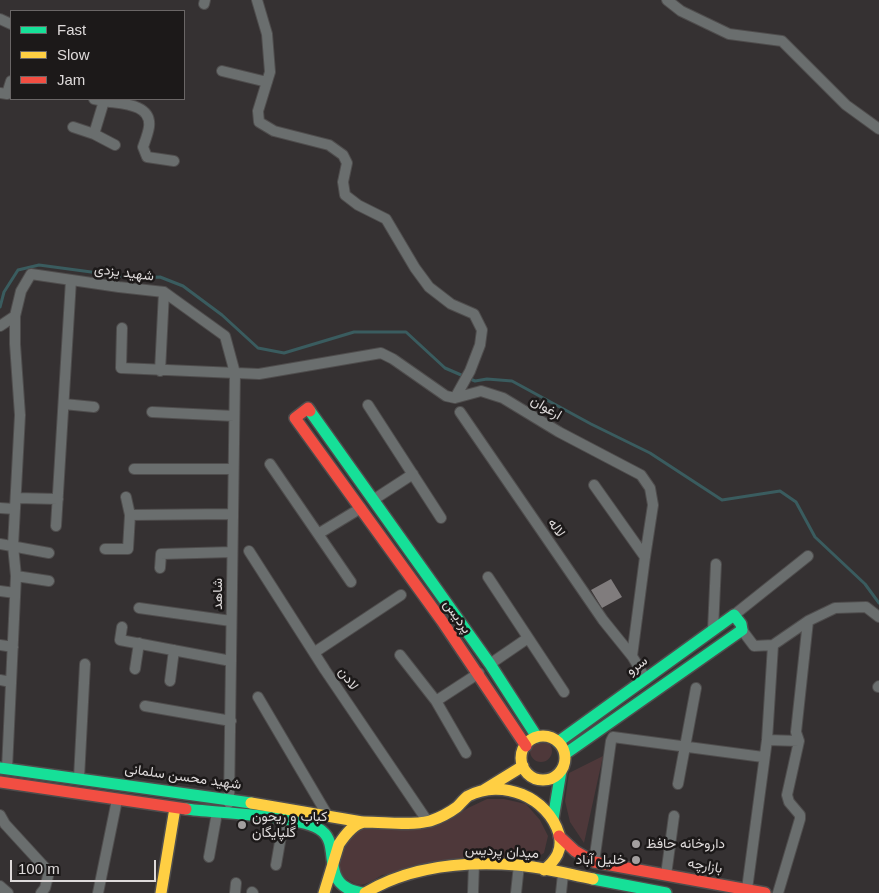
<!DOCTYPE html>
<meta charset="utf-8">
<style>
body{margin:0}
#map{position:relative;width:879px;height:893px;overflow:hidden;background:#353132;font-family:Arial,sans-serif}
canvas{display:block}
.legend{position:absolute;left:10px;top:10px;width:175px;height:90px;box-sizing:border-box;background:#1c1919;border:1px solid #6a6666;margin:0;padding:6px 9px;list-style:none;font-size:15px;color:#dedada}
.legend li{display:flex;align-items:center;gap:10px;height:25px}
.legend b{width:25px;border:1px solid #6a6666}
.scale{position:absolute;left:10px;top:860px;width:146px;height:22px;box-sizing:border-box;border:2px solid #dedada;border-top:0;padding-left:6px;font-size:15px;line-height:18px;white-space:nowrap;color:#dedada;-webkit-text-stroke:4px #1c1919;paint-order:stroke}
</style>
<div id="map">
<canvas width="879" height="893"></canvas>
<ul class="legend">
<li><b style="height:6px;background:#16e098"></b>Fast</li>
<li><b style="height:6px;background:#ffcf43"></b>Slow</li>
<li><b style="height:6px;background:#f24e42"></b>Jam</li>
</ul>
<div class="scale">100 m</div>
</div>
<script>
const ctx = document.querySelector('canvas').getContext('2d');
ctx.lineJoin = 'round';
function fill(path, color) {
  ctx.fillStyle = color;
  ctx.fill(path, 'evenodd');
}
function trace(path, color, width, dash) {
  ctx.strokeStyle = color;
  ctx.lineWidth = width;
  ctx.lineCap = dash ? 'butt' : 'round';
  ctx.setLineDash(dash || []);
  ctx.stroke(path);
}
function write(font, color, halo, rows, align = 'center') {
  ctx.font = font + ' Arial,Vazirmatn,sans-serif';
  ctx.lineWidth = 5;
  ctx.setLineDash([]);
  ctx.textBaseline = 'middle';
  ctx.strokeStyle = halo;
  ctx.fillStyle = color;
  for (const [text, x, y, turn = 0] of rows) {
    ctx.save();
    ctx.translate(x, y);
    ctx.rotate((+turn || 0) * Math.PI / 180);
    ctx.textAlign = isNaN(turn) ? turn : align;
    if (halo) ctx.strokeText(text, 0, 0);
    ctx.fillText(text, 0, 0);
    ctx.restore();
  }
}
fill(new Path2D(`
 M530 751a11 11 0 1 1 22 0a11 11 0 1 1-22 0Z
 M603 756 584 843 570 822 565 801 569 773Z
 M487 799H504L526 804 540 820 548 836 544 853 532 860 382 875C377 878 371 882 365 884 359 886 355 884 350 881 326 869 346 839 362 829L444 822 468 808Z`), '#4e383a');
trace(new Path2D(`
 M0 307 4 292 18 270 39 265 136 278 160 277 183 286 222 315 258 348 284 353 354 332H406L445 368 475 381 487 379 512 381 591 424 650 453 722 500 780 491 796 502 815 537 865 584 879 603`), '#3a5c5f', 3);
fill(new Path2D(`
 M611 579 622 597 602 608 591 590Z`), '#807c7d');
const street = new Path2D(`
 M257 0 267 34 270 72 258 111 259 122 274 131 329 145 343 155 347 163 343 182 345 195 358 205 386 219 415 268 429 287 451 304 474 314 482 330 480 345 470 371 455 398
 M667 0 681 11 729 34 782 41 846 105 879 129
 M204 4 205 0
 M0 19 11 24
 M222 71 267 82
 M0 93 7 94 11 81
 M104 99V101C120 104 152 103 149 127 148 134 145 141 143 147L147 157 174 161
 M73 127 94 134 115 145
 M94 134 104 101 94 99
 M0 326 15 316 21 291 31 274 119 287 164 292 225 336 235 373 229 803
 M122 328 121 368 259 374 381 353 393 359 446 396 455 398 481 391 503 398 559 432 641 475 650 488 653 505 645 557 632 656 646 679
 M160 371 164 292
 M64 404 94 407
 M368 405 441 518
 M152 412 234 416
 M460 412 603 620 632 656
 M270 464 351 582
 M134 469H233
 M594 485 645 557
 M16 498 58 499
 M373 500 413 474
 M0 508 15 509
 M130 515 232 514
 M56 526 71 280
 M318 534 361 508
 M0 544 49 553
 M105 549H128L130 515 126 497
 M249 551 325 670 428 822
 M160 568 161 554 232 552
 M16 576 49 581
 M488 577 564 692
 M0 591 15 593
 M139 608 231 621
 M734 615 808 556
 M122 627 120 640 231 661
 M713 630 716 564
 M742 630 754 646 773 645 808 621 835 608 866 607 879 617
 M0 645 13 647
 M315 652 401 595
 M400 655 436 701 466 753
 M490 664 528 638
 M135 669 139 643
 M0 680 11 682
 M170 681 174 650
 M878 687 879 686
 M258 697 328 816
 M436 701 479 673
 M145 706 231 721
 M767 740 799 741
 M7 769 16 576 13 546 20 415 15 344V316
 M79 778 85 664
 M678 784 696 688
 M0 815 5 824 49 872 45 888 41 893
 M209 857 217 813
 M594 862 611 741 613 737 763 757
 M276 865 284 819
 M666 875 674 816
 M0 886 8 893
 M747 889 767 740 773 645
 M252 892 253 893
 M98 893 117 800
 M235 893 236 883
 M473 893 474 863
 M516 893 519 865
 M561 893 563 874
 M778 893 800 819V815L789 802 787 795 799 741 796 732 808 621`);
const fast = new Path2D(`
 M310 411 490 664 537 737
 M558 742 734 615 741 624 742 630 565 754
 M0 768 251 803
 M186 809C215 813 303 815 322 831 339 844 324 876 347 888 352 891 357 892 362 893
 M553 819 561 771
 M593 879 666 893`);
const slow = new Path2D(`
 M521 758a22 22 0 1 1 44 0a22 22 0 1 1-44 0Z
 M484 790 523 766
 M251 803 362 822
 M161 893 175 808
 M324 893 339 844C345 835 353 824 364 822 386 822 409 826 430 821 439 818 449 813 457 807 461 803 464 799 468 796 502 778 548 797 559 834 563 850 556 860 544 870
 M365 893C410 866 465 861 517 865 542 867 568 874 593 879`);
const jam = new Path2D(`
 M310 411 308 408 295 418 442 621 526 746
 M0 782 186 809
 M559 836 575 851 594 862 765 893`);
trace(street, '#4f4d4d', 12);
trace(fast, '#4f4d4d', 14);
trace(slow, '#4f4d4d', 14);
trace(jam, '#4f4d4d', 14);
trace(street, '#6a6e6e', 10);
trace(fast, '#16e098', 11);
trace(slow, '#ffcf43', 11);
trace(jam, '#f24e42', 11);
for (const [x, y, r, color] of [
 [242,825,5,"#a39f9f"],
 [636,844,5,"#a39f9f"],
 [636,860,5,"#a39f9f"]
]) {
  const dot = new Path2D();
  dot.arc(x, y, r, 0, 2 * Math.PI);
  ctx.fillStyle = color;
  ctx.fill(dot);
  trace(dot, '#1c1919', 2);
}
write('14px', '#dedada', '#1c1919', [
 ["شهید یزدی",124,273,7],
 ["ارغوان",546,408,31],
 ["لاله",556,528,56],
 ["شاهد",218,594,-90],
 ["پردیس",457,617,55],
 ["سرو",637,666,-36],
 ["لادن",348,679,56],
 ["شهید محسن سلمانی",183,777,8],
 ["میدان پردیس",502,852,3],
 ["بازارچه",705,866,10]
]);
write('14px', '#dedada', '#1c1919', [
 ["کباب و ریحون",252,817],
 ["گلپایگان",252,833],
 ["داروخانه حافظ",646,844],
 ["خلیل آباد",626,860,"right"]
], 'left');
</script>
